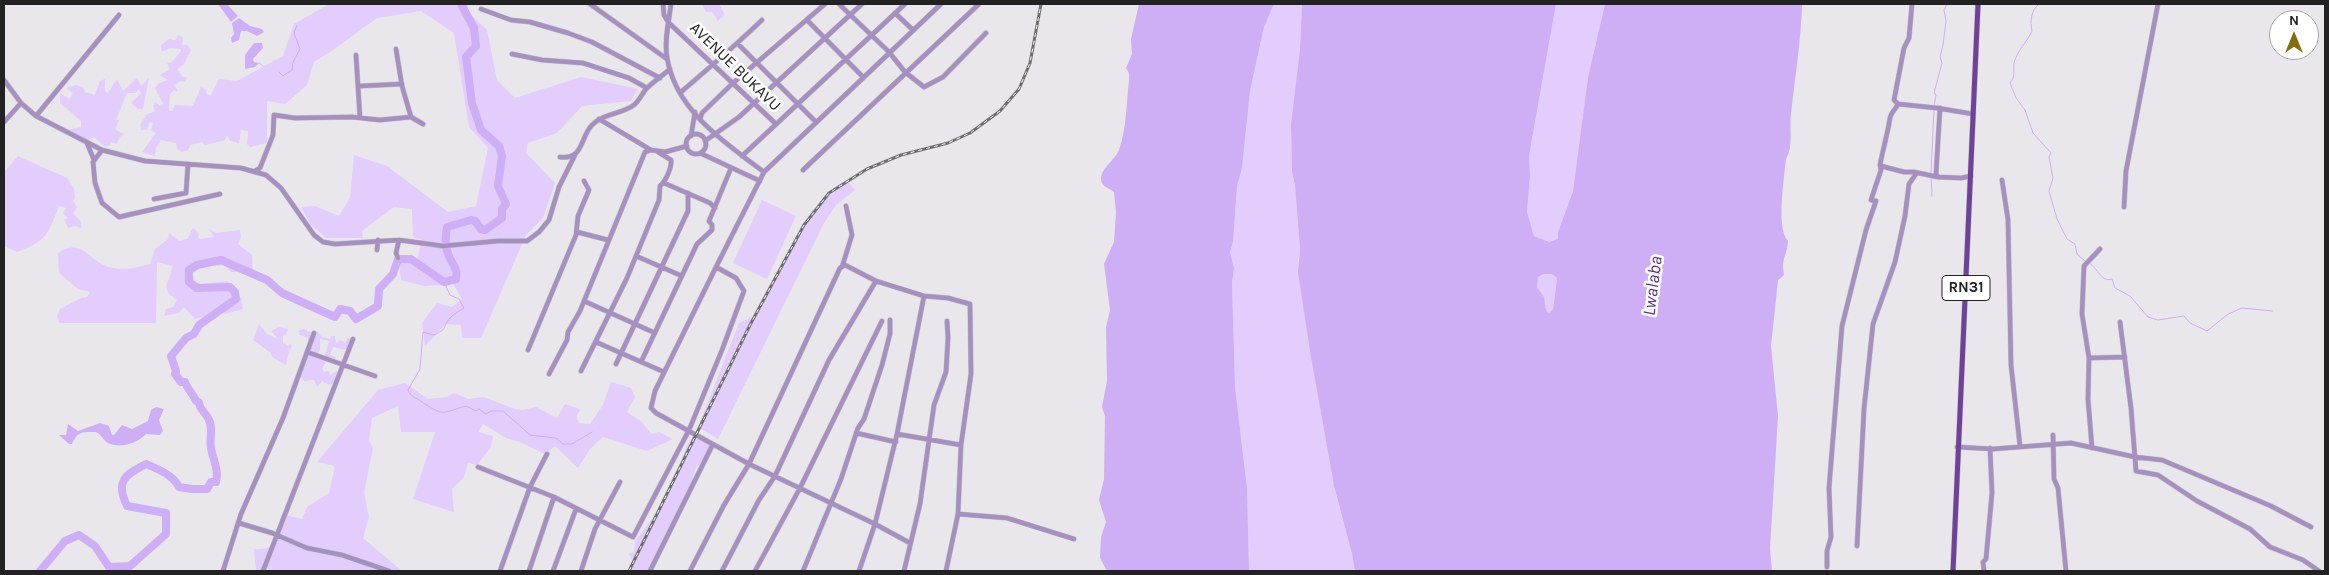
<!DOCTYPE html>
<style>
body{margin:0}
#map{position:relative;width:2329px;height:575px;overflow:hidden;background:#e9e7eb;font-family:Karla,sans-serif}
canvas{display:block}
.frame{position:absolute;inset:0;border:5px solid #222223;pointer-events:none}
.north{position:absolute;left:2269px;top:10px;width:50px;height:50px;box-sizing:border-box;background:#fff;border:1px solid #a7a7a7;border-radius:50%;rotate:0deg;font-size:14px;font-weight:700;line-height:20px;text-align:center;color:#222223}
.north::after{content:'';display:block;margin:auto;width:18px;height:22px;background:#846f0d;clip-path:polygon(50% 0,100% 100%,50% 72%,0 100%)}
</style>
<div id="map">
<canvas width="2329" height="575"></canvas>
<div class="frame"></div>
<div class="north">N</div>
</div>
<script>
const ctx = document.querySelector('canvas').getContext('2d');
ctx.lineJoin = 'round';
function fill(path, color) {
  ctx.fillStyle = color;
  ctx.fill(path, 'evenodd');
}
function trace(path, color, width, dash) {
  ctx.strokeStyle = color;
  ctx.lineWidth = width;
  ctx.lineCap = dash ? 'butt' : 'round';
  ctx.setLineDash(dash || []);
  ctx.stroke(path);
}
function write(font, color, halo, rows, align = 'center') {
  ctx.font = font + ' Karla,sans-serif';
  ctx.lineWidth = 5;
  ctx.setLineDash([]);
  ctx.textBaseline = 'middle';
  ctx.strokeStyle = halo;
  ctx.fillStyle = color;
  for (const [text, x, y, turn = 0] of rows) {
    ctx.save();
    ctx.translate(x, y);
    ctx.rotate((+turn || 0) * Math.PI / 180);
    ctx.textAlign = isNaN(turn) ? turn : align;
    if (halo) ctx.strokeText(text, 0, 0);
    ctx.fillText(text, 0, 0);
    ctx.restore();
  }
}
fill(new Path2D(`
 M329 4H468V12L487 30 497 80 515 98 581 77 638 89 631 101 582 106 557 133 528 143 526 153 555 183 543 218 526 235 481 338H462L461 325 446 324 425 346 422 323 437 303 452 307 462 299 453 284 424 286 401 280 399 263 407 256 417 259 422 240 413 237 412 209 394 207 362 231 363 238H326L311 225 301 207 315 206 339 216 350 198 354 155 387 166 448 212 476 206 488 148 469 127 454 33 421 11 377 18 336 48 314 62 307 85 285 104 267 101V143L250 147 247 144 248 131 241 130 239 143 230 141 227 135 225 140 205 145 202 142 190 145 188 150 182 152 177 149 176 143 161 140 156 148 155 156 142 152 156 133 151 131 153 123 149 122 147 130H141L140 125 146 115 155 111 153 106 155 102 159 105 163 104 155 88 159 83 168 80 160 75 170 69 167 63 172 62 181 51V49L170 48 162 52 161 45 169 39 175 40 178 35 183 37 182 45H187L191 50 184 64 177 69 183 77H187L185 82 180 81 175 85 178 92 174 90 170 94 169 111H172L175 105 193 106 201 87 206 90 207 94 211 95 219 79 237 81 283 56 294 24Z
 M702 4H719L725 15 717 21 716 17 712 12H706Z
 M1274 4H1302L1300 49 1291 124 1292 172 1295 185 1300 249 1298 261C1307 336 1321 411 1334 486 1340 515 1351 542 1355 571H1249L1247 488 1235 387 1232 283 1234 268 1230 252 1233 242 1237 187 1242 168 1250 91 1264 27Z
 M1556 4H1605L1588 77 1573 191 1558 232V239L1549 242 1534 236 1527 212 1530 176 1529 156Z
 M137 78 141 86 149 78 143 109H138L131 103 141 93 139 89 135 93H127L116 120H119L115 129 124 134 119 138 117 144 111 142 110 145 105 147 94 137 84 143 76 140 75 133 68 130 81 127V121L60 103V93L69 99 73 93 66 88 76 85 83 87 85 92 95 95 100 81 105 79V91L108 93 117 79 123 91Z
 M18 156 67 178 74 189 75 198 73 201 77 207 73 213 80 220 82 228 75 226 68 228 64 219 68 218 63 213 66 208 59 206C48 234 47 241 17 252L4 246V172Z
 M847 181 855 190 836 205 824 223 718 439 698 427 739 323 757 315 755 312 803 224 820 204Z
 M762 200 796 216 767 279 733 263Z
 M193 228 198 232 199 239 214 237 209 229 216 233 240 230 241 237 238 244 252 255 253 271 246 267 240 272H231L225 265 202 267 193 273 194 281 201 284 227 281 241 298 243 309 225 314 216 309 203 317 195 319 184 307 179 313 164 316 166 309 173 307 177 300 169 294 166 287 173 266 157 262 156 323H59L57 316 60 309 81 298 87 297 90 292 78 289 59 273 58 253C79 239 86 255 100 263 114 272 135 269 150 264L155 249 168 239 169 233 179 241 187 239Z
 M1543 274H1552L1557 278 1553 309 1549 313 1546 310 1543 295 1537 287 1538 276Z
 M259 324 267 334 278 339 271 331 279 327 288 329 286 335H283V343L288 346 291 344 292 347 289 351 286 365 272 357 271 353 253 340Z
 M304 329 312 333 318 332 322 337 330 339 331 336H335L336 343 340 340 345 343 347 338H351L347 350 333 347 330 355 335 357V360L325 356 329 341 320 339V350L315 357 326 361 322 369 324 372 329 371 330 375 337 371 333 383 329 385 322 381 317 387 314 380 304 381 298 372 300 368 307 363 305 353 309 355 311 349 308 344V338L300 335 298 331Z
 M611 382 631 388 635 397 627 412 642 422 651 434 659 432 673 439 647 451 603 437 590 449 578 468 555 446 545 454 520 442 506 438 483 424 478 432 493 436 491 447 477 465 468 463 464 477 452 489 454 512 413 499 435 432H401L398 406 372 418 369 441 373 448 364 493 369 517 363 538 402 571H256L254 549C278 551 279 534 286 515L302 519 307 507 329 493 335 466 317 462 378 390 405 383 428 399 447 397 454 393 468 399 483 397 515 409 523 410 536 407 557 418 565 404 580 409 577 416 578 423 590 424 603 405Z
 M695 432 712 443 700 464 696 467 690 485 648 571H629L633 562 629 554 634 552 635 541 664 503 674 482 686 447Z`), '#e2cdfc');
fill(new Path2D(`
 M218 4H227L238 16 231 22Z
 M1139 4H1274L1264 27 1250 91 1242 168 1237 187 1233 242 1230 252 1234 268 1232 283 1235 387 1247 488 1249 571H1107L1100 558 1101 537 1106 522 1099 500 1104 479 1105 416 1102 407 1107 381 1106 327 1110 310 1104 264 1114 242 1116 212 1114 192C1109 188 1101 186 1101 179 1101 168 1115 160 1119 150 1127 127 1126 104 1129 81V73L1126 68 1132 54 1131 39Z
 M1302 4H1556L1529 156 1530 176 1527 212 1534 236 1549 242 1558 239V232L1573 191 1588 77 1605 4H1802C1801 42 1795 77 1791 114 1789 129 1794 145 1786 159 1784 178 1776 229 1788 241 1787 257 1781 257 1784 275L1778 280 1771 346 1778 416 1770 549 1772 571H1355L1352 554 1334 486 1310 351 1298 272 1300 249 1295 185 1292 172 1291 124 1300 49ZM1543 274H1552L1557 278 1553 309 1549 313 1546 310 1544 297 1537 287 1538 277Z
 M239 18 250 26 262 29 264 32 257 36 247 31H241L239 40 232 43 231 38 234 34 232 23Z
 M254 43H262L263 48 253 59 254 62 259 63 255 67 245 69V55Z
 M156 407 164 409 159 420 163 431 160 435 146 434C138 443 120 449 108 443 103 440 102 435 96 432 82 432 78 431 72 444H69L59 435H66L68 424 78 431 100 423 109 426 112 435H114L122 425 132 429 148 421 151 410Z`), '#ceaef5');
trace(new Path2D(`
 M2039 4C2031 10 2030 21 2032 31 2027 42 2017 51 2014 63 2013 71 2016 76 2010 83L2016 98 2025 110 2033 133 2051 153 2049 157 2053 178 2049 191 2057 219 2067 239 2075 244 2077 254 2085 261
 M259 63 263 66
 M279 72 283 76 292 70 293 62 300 49 294 33 297 25
 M1934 106 1936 95 1934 93 1942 63 1940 57 1943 45 1946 21 1944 10 1947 4
 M1931 173 1934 110
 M1931 177 1932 196
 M2089 263C2098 268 2101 283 2112 279L2115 288 2130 296 2148 317 2158 320 2184 316 2190 323 2207 331 2228 314 2242 308 2273 311
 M444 282 450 295 459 299 464 308C460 311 453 314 450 318 442 327 449 328 434 335L423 332 420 369 408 390C411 398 416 397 422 402 445 417 441 413 466 406L476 411 479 409 486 414 491 411H503L530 435 556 438 563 444H572L592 432`), '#ceaef5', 1);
trace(new Path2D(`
 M40 571 65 541 79 535 95 546 109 567 130 566 166 534V513L127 506C115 481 125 475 146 464 158 469 173 475 179 487L192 489H207L211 482H216C219 469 213 460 211 448 209 439 214 427 208 418 205 412 199 409 199 402L196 401C193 393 187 389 185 382H181L175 374 176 371 171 356 186 338 194 334 199 325 236 299 235 292 230 287 197 288 189 282V270L197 265 221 260 267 280 282 293 335 317 340 309 350 311 356 319 378 306 379 289 393 274 398 259H411L444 282 456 279C458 268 453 266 449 256 445 247 445 237 447 227L471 220 475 221 481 229 485 230 502 218V209L506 204 498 186 502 156 499 146 481 130 472 103 466 57 476 46 474 28 461 4`), '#ceaef5', 8);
const minor = new Path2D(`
 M590 4 667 59
 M663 4 664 15 668 22 776 124
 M839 4 889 52 905 72 924 87 943 77 986 33
 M1912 4 1909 38 1904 48 1894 100 1898 104 1937 108 1973 114
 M481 9 511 20 530 22 568 33 592 42 660 78
 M895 13 913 30
 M807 20 863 77
 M738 44 816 122
 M396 49 402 86 411 117
 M512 54 542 60 583 63 629 78 647 88
 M356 55 360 118
 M4 80 21 103 36 116 102 150 145 161 241 168 266 175 281 188 314 235 323 242 335 244 399 240 443 246 498 241H527L539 232 549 220 559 187 575 155
 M360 86 402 84
 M681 92C708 69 736 45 762 20
 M1940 108 1936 174 1938 177 1961 178 1971 176
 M36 116 119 15
 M599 119 651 150
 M700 119 702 113 733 83 825 4
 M4 122 21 103
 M686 144a10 10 0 1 1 20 0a10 10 0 1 1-20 0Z
 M691 136 695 112
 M705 141 739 117 862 4
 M87 143 94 160
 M102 150 93 162 95 183 102 203 119 217 220 194
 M700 153 760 181
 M742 156 905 4
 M560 157C584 160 580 137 592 125 604 113 622 114 634 105 639 101 642 94 646 89 653 82 662 76 670 69
 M1881 166 1904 172H1914L1938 177
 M803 170 979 4
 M255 171 260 168 273 135 274 115 295 118 352 117 380 120 411 117 423 124
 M764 172 941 4
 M2002 180 2008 220 2011 365 2020 446
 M664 183 710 203 715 208
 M154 199 186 193 188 164
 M2124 207 2126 171 2158 4
 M577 232 608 240
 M377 250 378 240
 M636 256 682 276
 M398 258 396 253 399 240
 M716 267 655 391 651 408 656 413 749 464 875 524 897 434 961 445 958 514 946 571
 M842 267 852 235 846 206
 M584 301 655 333
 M2120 322 2131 408 2136 471 2158 475 2197 501 2250 529 2270 547 2303 560 2319 571
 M596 342 664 372
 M528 350 576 235 578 216 589 190 584 181
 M307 352 375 376
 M2089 358 2125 357
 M641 362 697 244 712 230V225L709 221 731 168
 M616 364 688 211V193
 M581 371 627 278 659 200 660 186C666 181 672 167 671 160L658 152
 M549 374 567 340 568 332 580 311 645 152 651 150 665 152 687 146
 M856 433 896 442
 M897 434 924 296 948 298 970 304 971 374 961 445
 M2053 435 2054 479 2058 488 2066 571
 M1957 447 1993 449 2071 443 2135 457 2162 460 2271 506 2311 527
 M2092 448 2088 399 2089 358 2082 314 2084 266 2100 249
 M478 467 554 497 633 537 689 430 722 350 744 291 736 278 716 267 764 172C725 143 675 110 667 57 664 40 669 21 671 4
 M958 514 1007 518 1074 539
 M239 523 272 533 307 548 342 555 389 571
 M1857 546 1864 409 1873 324 1895 262 1905 216 1909 184 1916 174
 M1827 567V551L1831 537 1829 488 1842 326 1866 230 1876 201 1871 200 1881 170 1880 165C1883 149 1888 132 1890 118 1891 112 1896 109 1898 104
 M223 571 241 514 283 418 314 333
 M263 571 353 339
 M500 571 530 487 547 454
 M529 571 554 497
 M553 571 576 509
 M581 571 595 529 620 482
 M650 571 713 444
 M690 571 724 505 749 464 840 268 845 265 876 281 924 296
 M722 571 759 500 775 476 829 360 876 281
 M755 571 800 488 882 321
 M803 571 841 479 858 428 864 419 882 365 890 334V320
 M859 571 875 524 910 543
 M904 571 920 504 934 405 946 372 948 338 947 321
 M1984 571 1983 562 1986 559 1992 493 1990 448`);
const major = new Path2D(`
 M1953 571 1978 4`);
trace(minor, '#c5c4c7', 5.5);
trace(major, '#c5c4c7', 6);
trace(minor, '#a590c0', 4.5);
trace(major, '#6f429a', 5);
const rail = new Path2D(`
 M629 571 750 325 804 225 829 193 867 169 901 155 948 143 970 133 1000 111 1019 89 1030 63 1041 4`);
trace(rail, '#6f6e70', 3);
trace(rail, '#fff', 1, [4]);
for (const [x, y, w] of [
 [1966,288,48]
]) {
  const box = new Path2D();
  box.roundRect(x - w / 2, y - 12.5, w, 25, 4);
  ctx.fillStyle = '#fff';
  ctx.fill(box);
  trace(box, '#222223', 1);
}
write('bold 15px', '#222223', null, [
 ["RN31",1966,288]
]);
write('16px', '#222223', '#fff', [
 ["AVENUE BUKAVU",735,67,44]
]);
write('italic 18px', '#5b3183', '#fff', [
 ["Lwalaba",1653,286,-83]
]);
</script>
